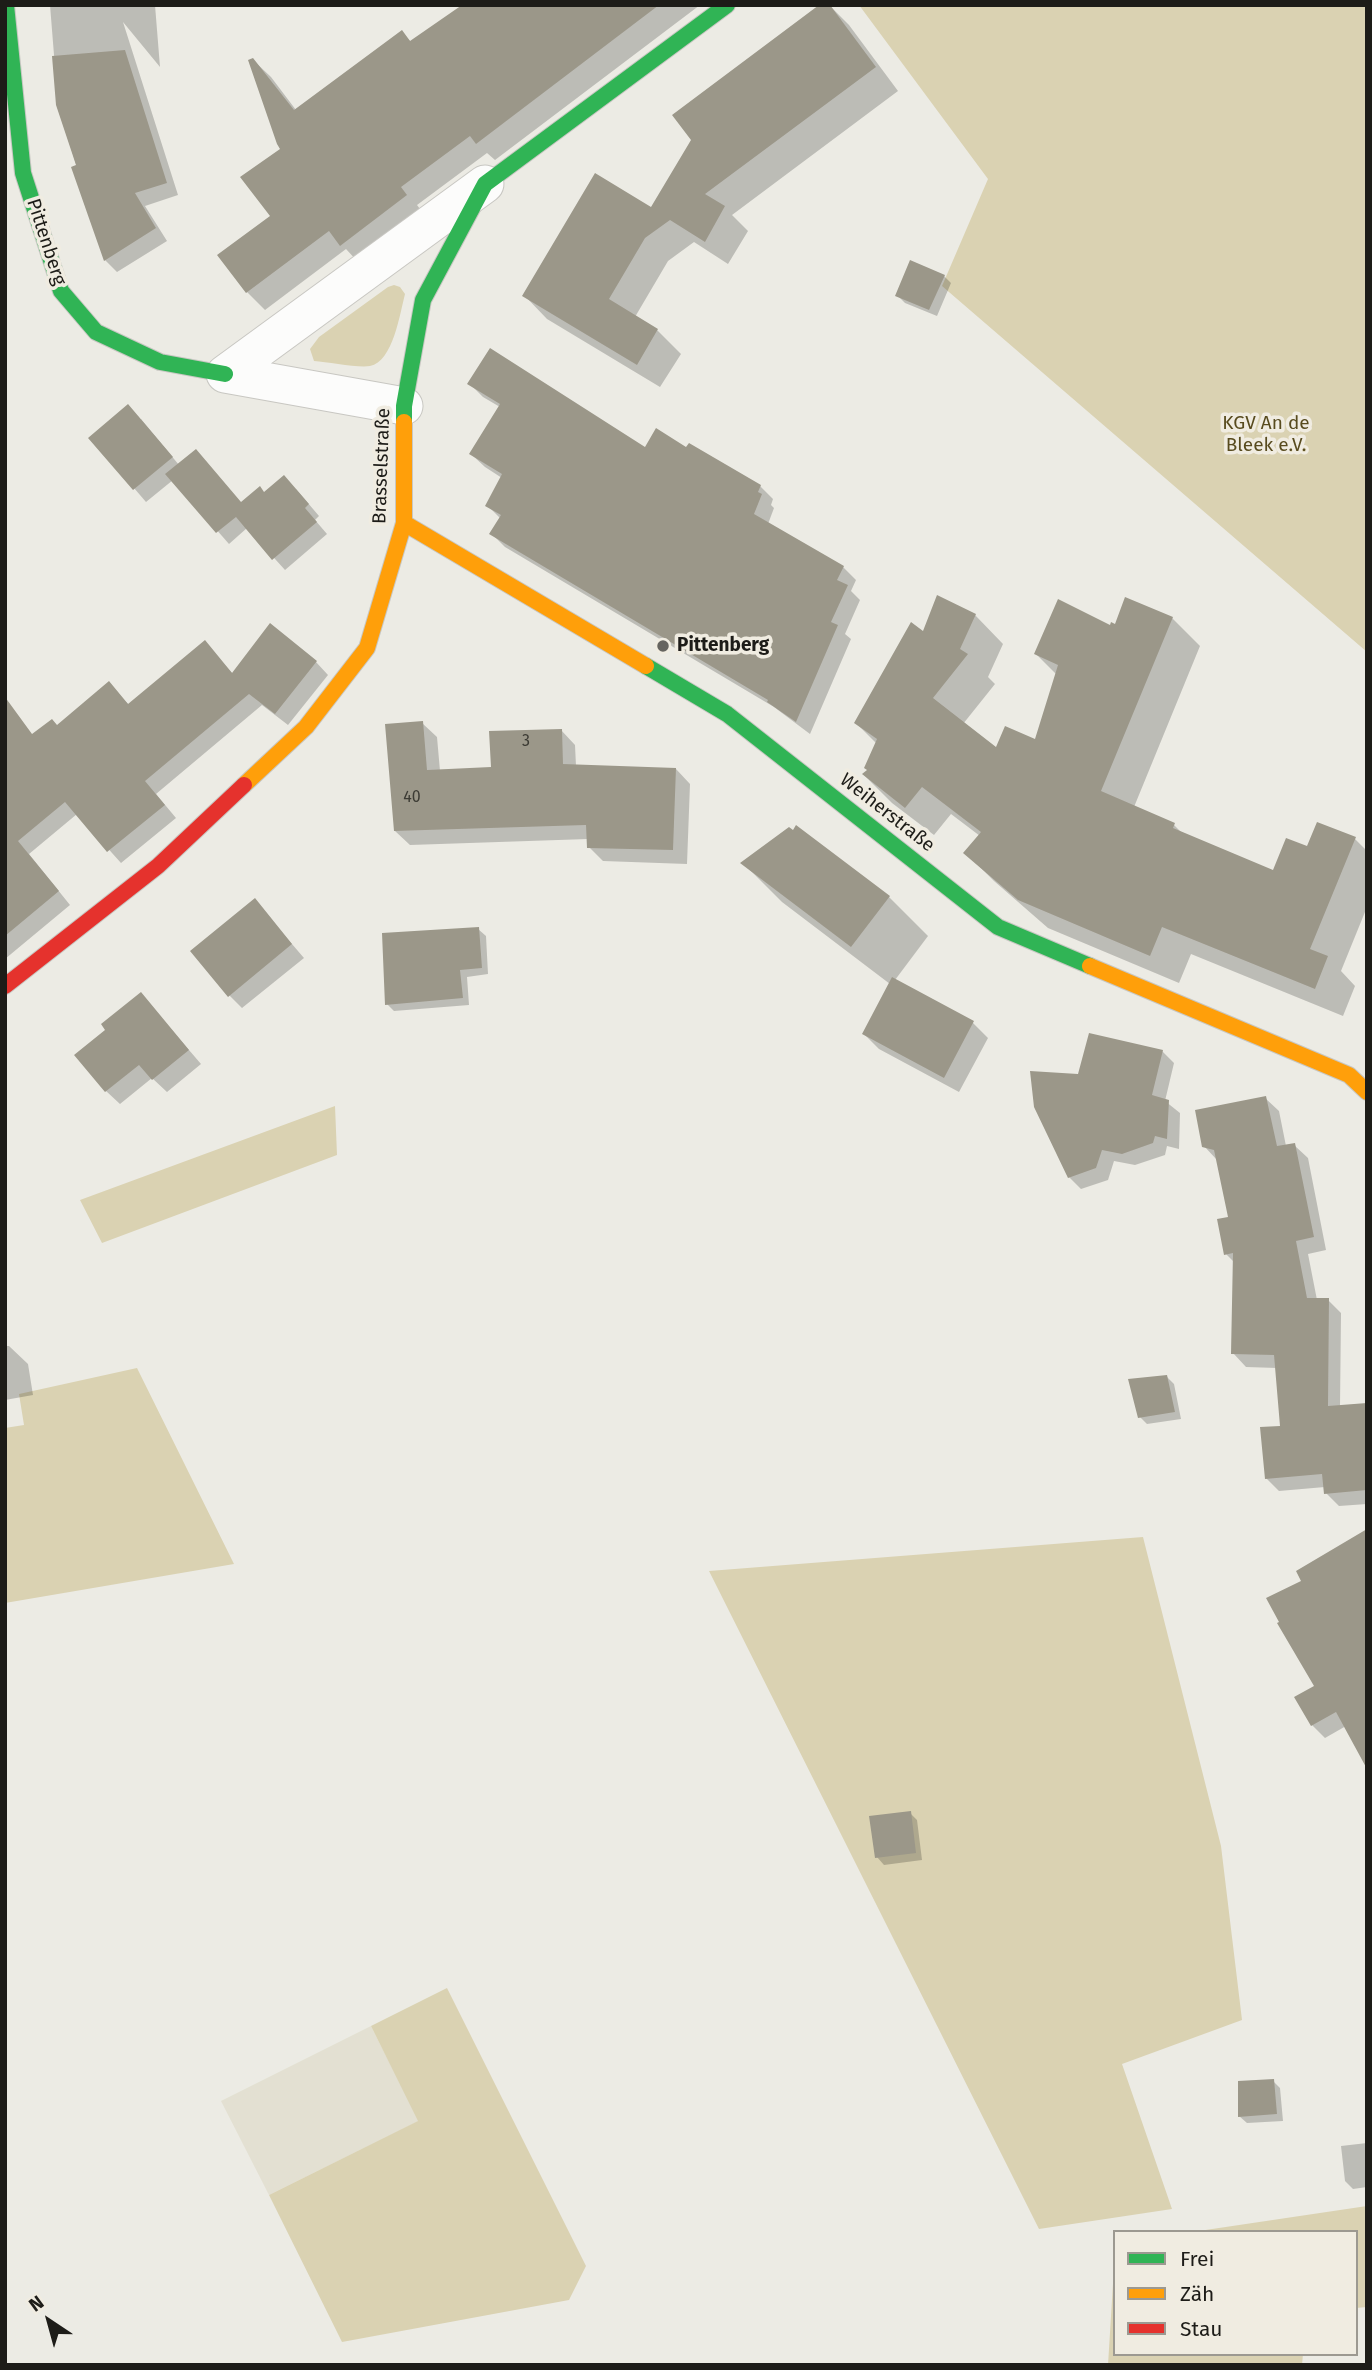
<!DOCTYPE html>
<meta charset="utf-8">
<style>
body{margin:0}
#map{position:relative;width:1372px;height:2370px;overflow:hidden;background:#ecebe4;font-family:"Fira Sans",sans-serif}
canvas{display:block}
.frame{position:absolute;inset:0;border:7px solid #1d1c18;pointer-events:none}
.legend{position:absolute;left:1113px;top:2230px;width:245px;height:126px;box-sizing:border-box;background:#f0ece1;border:2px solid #9c9991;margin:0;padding:9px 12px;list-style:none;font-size:21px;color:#1d1c18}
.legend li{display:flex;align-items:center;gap:14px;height:35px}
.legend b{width:35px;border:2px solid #9c9991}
.north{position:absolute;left:14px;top:2286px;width:70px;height:70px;-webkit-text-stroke:5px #f0ece1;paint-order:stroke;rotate:324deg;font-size:19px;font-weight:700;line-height:28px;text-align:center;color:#1d1c18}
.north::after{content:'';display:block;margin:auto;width:24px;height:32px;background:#1d1c18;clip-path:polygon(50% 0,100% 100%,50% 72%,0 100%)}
</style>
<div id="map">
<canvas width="1372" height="2370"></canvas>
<div class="frame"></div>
<ul class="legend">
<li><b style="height:9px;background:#30b455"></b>Frei</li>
<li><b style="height:9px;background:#ff9f0a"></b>Zäh</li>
<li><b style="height:9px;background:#e5322d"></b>Stau</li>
</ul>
<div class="north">N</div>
</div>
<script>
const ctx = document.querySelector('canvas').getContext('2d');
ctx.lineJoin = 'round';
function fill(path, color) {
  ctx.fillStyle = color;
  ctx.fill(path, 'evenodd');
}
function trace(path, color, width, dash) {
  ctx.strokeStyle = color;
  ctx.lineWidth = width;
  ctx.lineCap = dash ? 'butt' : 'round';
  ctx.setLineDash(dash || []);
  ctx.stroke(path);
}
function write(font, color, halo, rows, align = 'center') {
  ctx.font = font + ' "Fira Sans",sans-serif';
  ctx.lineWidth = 7;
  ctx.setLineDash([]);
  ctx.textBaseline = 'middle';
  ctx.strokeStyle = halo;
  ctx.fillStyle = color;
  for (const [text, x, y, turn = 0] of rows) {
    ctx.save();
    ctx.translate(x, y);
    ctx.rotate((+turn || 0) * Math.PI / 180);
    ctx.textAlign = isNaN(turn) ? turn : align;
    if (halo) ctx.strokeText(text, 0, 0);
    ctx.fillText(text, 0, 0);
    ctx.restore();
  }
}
fill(new Path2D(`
 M371 2026 419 2121 269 2195 221 2101Z`), '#e3e0d2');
fill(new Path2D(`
 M859 5H1367V652L942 286 988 179Z
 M394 285 400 287 405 294C400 313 393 362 370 366 358 368 328 362 314 361L310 349 319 337 388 287Z
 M335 1106 337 1155 102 1243 80 1200Z
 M137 1368 234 1564 5 1603V1428L24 1425 19 1394Z
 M1143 1537 1221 1846 1242 2020 1122 2064 1172 2209 1039 2229 709 1571Z
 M447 1988 586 2266 569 2300 342 2342 269 2195 418 2121 371 2026Z
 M1367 2206V2307L1356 2308V2232H1192Z
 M1115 2251V2354H1303L1302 2365H1108Z`), '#dad2b2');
fill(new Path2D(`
 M50 5H155L160 67 123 22 178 195 145 206 167 241 117 272 105 260 58 105Z
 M464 5H700L495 160 487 153 417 205 423 213 358 262 346 249 265 310 247 292 220 256 272 216 283 150 253 60 271 77 296 110 402 32 411 42Z
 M829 5 849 25 898 91 732 215 748 231 728 264 694 242 668 261 635 317 657 330 681 354 660 387 547 319 524 295 651 209Z
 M944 276 951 283 937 316 905 303 897 295Z
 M470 384 646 449 687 450 760 486 773 499 771 505 774 508 768 524 843 567 856 580 851 591 860 600 845 634 851 639 810 734 774 707 505 547 492 534 501 519 487 505 502 478 485 467 471 454 500 407 483 397Z
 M141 419 179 465 242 504 265 494 296 489 319 516 315 520 327 534 285 570 247 528 229 544 173 480 146 502 91 438Z
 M975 615 1003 644 988 677 995 684 963 724 997 750 1036 742 1057 675 1036 654 1111 627 1172 618 1200 646 1134 807 1174 825 1183 834 1274 872 1308 849 1355 839 1367 851V907L1341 971 1355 986 1343 1016 1191 954 1179 983 1048 928 994 881 966 853 980 836 951 814 934 835 892 803 864 775 869 771 877 744 856 723 924 634Z
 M205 643 233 674 316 662 328 675 288 725 262 705 156 794 176 818 121 863 77 814 29 854 70 905 5 959V751L33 736 58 727 109 684 130 706Z
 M422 723 437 737 440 771 492 769 561 730 575 745 576 766 676 769 690 784 687 864 603 861 589 847 588 839 410 845 395 831Z
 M743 863 889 897 928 936 895 980 973 1023 988 1038 959 1092 879 1049 864 1034 890 984 782 902Z
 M255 901 304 958 242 1008 229 995Z
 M478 929 486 936 488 974 467 977 469 1005 394 1011 387 1004Z
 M141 994 201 1064 167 1092 152 1078 120 1104 106 1091 108 1030Z
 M1162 1051 1174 1063 1165 1101 1180 1113 1179 1149 1167 1146 1165 1155 1135 1165 1114 1161 1108 1180 1081 1189 1069 1177 1079 1076Z
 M1265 1098 1279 1111 1286 1146 1294 1145 1308 1158 1326 1250 1308 1254 1317 1300H1328L1341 1313 1340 1407 1367 1405V1504L1339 1506 1326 1493 1325 1487 1279 1491 1266 1478 1282 1427 1277 1368 1246 1367 1233 1353 1235 1263 1226 1254 1230 1218 1217 1160 1204 1146Z
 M5 1346H9L28 1364 33 1395 5 1400Z
 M1167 1377 1174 1384 1181 1419 1147 1424 1140 1417Z
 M1303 1581 1346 1726 1325 1738 1312 1725 1316 1687Z
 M910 1813 917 1820 922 1860 884 1865 877 1857Z
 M1273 2081 1280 2088 1283 2121 1247 2123 1239 2116Z
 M1367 2143V2187L1353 2189 1345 2181 1341 2146Z`), '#0003');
fill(new Path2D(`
 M462 5H659L476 144 470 136 401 187 407 195 340 246 329 231 246 293 217 255 270 216 240 177 280 149 277 144 248 60 253 58 294 110 402 30 410 41Z
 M819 5H830L876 67 705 194 725 206 705 242 670 220 645 238 609 299 658 329 637 365 522 296 595 173 651 207 691 140 672 115Z
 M125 50 167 183 135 193 156 228 104 261 71 167 76 165 56 105 52 56Z
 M910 260 945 275 929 310 895 296Z
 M490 348 645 447 656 428 686 447 689 443 761 485 758 492 762 494 754 514 844 566 837 580 848 585 831 622 838 625 796 722 767 702 768 700 489 534 501 515 485 506 502 474 469 454 500 404 467 384Z
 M128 404 173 457 133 490 88 438Z
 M196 449 241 502 260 486 264 492 284 475 309 504 305 508 317 522 272 560 236 517 216 533 165 474Z
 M937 595 976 614 960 649 968 654 933 698 996 747 1005 726 1035 739 1058 665 1034 654 1058 599 1110 625 1111 622 1115 624 1125 597 1173 617 1101 791 1175 823 1173 828 1273 870 1286 838 1307 846 1317 822 1356 837 1310 949 1328 956 1315 989 1162 927 1150 956 1018 900 963 853 981 832 922 787 905 808 862 774 867 770 864 768 877 739 854 723 911 622 923 631Z
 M270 623 317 661 275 714 249 694 145 781 165 805 107 852 65 802 18 841 59 891 5 936V697L32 734 52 719 57 725 109 681 128 704 205 640 232 673Z
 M423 721 427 770 491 767 489 731 562 729 563 764 676 768 673 850 587 848 586 825 394 831 385 724Z
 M796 825 890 896 851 947 740 863 789 827 793 830Z
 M255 898 292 944 228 997 190 951Z
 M479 927 482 968 460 970 463 998 385 1005 382 933Z
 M892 977 974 1021 944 1078 862 1034Z
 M141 992 189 1050 152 1080 139 1065 105 1092 74 1055 105 1030 101 1024Z
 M1089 1033 1163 1050 1152 1095 1169 1100 1167 1139 1155 1136 1153 1143 1122 1154 1102 1150 1096 1168 1068 1178 1034 1107 1030 1071 1078 1074Z
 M1266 1096 1277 1146 1295 1143 1314 1237 1296 1241 1307 1298H1329L1328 1406 1367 1403V1490L1324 1494 1322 1474 1265 1479 1260 1427 1280 1426 1274 1355 1231 1354 1233 1253 1224 1255 1217 1219 1228 1217 1214 1150 1202 1147 1195 1110Z
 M1167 1375 1175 1412 1138 1418 1128 1379Z
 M1367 1529V1769L1336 1712 1311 1726 1294 1697 1314 1686 1277 1623 1279 1622 1266 1598 1301 1581 1296 1571Z
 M911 1811 916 1853 875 1858 869 1816Z
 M1274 2079 1277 2114 1238 2117V2081Z`), '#9b9789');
const street = new Path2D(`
 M404 406 225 374 485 184`);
const fast = new Path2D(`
 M6 5 23 173 61 291 96 332 160 362 225 374
 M404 422V406L423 300 485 184 727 5
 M646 666 727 714 998 927 1090 966`);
const slow = new Path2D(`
 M404 523 646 666
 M244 785 306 727 367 648 404 523V422
 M1090 966 1349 1075 1367 1092`);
const jam = new Path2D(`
 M5 986 158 866 244 785`);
trace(street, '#c8c7c2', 39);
trace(fast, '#c8c7c2', 18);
trace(slow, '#c8c7c2', 18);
trace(jam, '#c8c7c2', 18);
trace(street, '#fcfcfb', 37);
trace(fast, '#30b455', 16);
trace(slow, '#ff9f0a', 16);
trace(jam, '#e5322d', 16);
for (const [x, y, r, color] of [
 [663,646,7,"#65645f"]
]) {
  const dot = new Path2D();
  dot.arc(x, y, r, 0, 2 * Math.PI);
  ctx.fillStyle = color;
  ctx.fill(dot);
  trace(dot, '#f0ece1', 2.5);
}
write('16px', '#3c3b34', null, [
 ["3",526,742],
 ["40",412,798]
]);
write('19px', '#1d1c18', '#f0ece1', [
 ["Pittenberg",46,242,72],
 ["Brasselstraße",382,466,-88],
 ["Weiherstraße",887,813,38]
]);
write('19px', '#584b1e', '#f0ece1', [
 ["KGV An de",1266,424],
 ["Bleek e.V.",1266,446]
]);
write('bold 19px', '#1d1c18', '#f0ece1', [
 ["Pittenberg",677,646]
], 'left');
</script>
